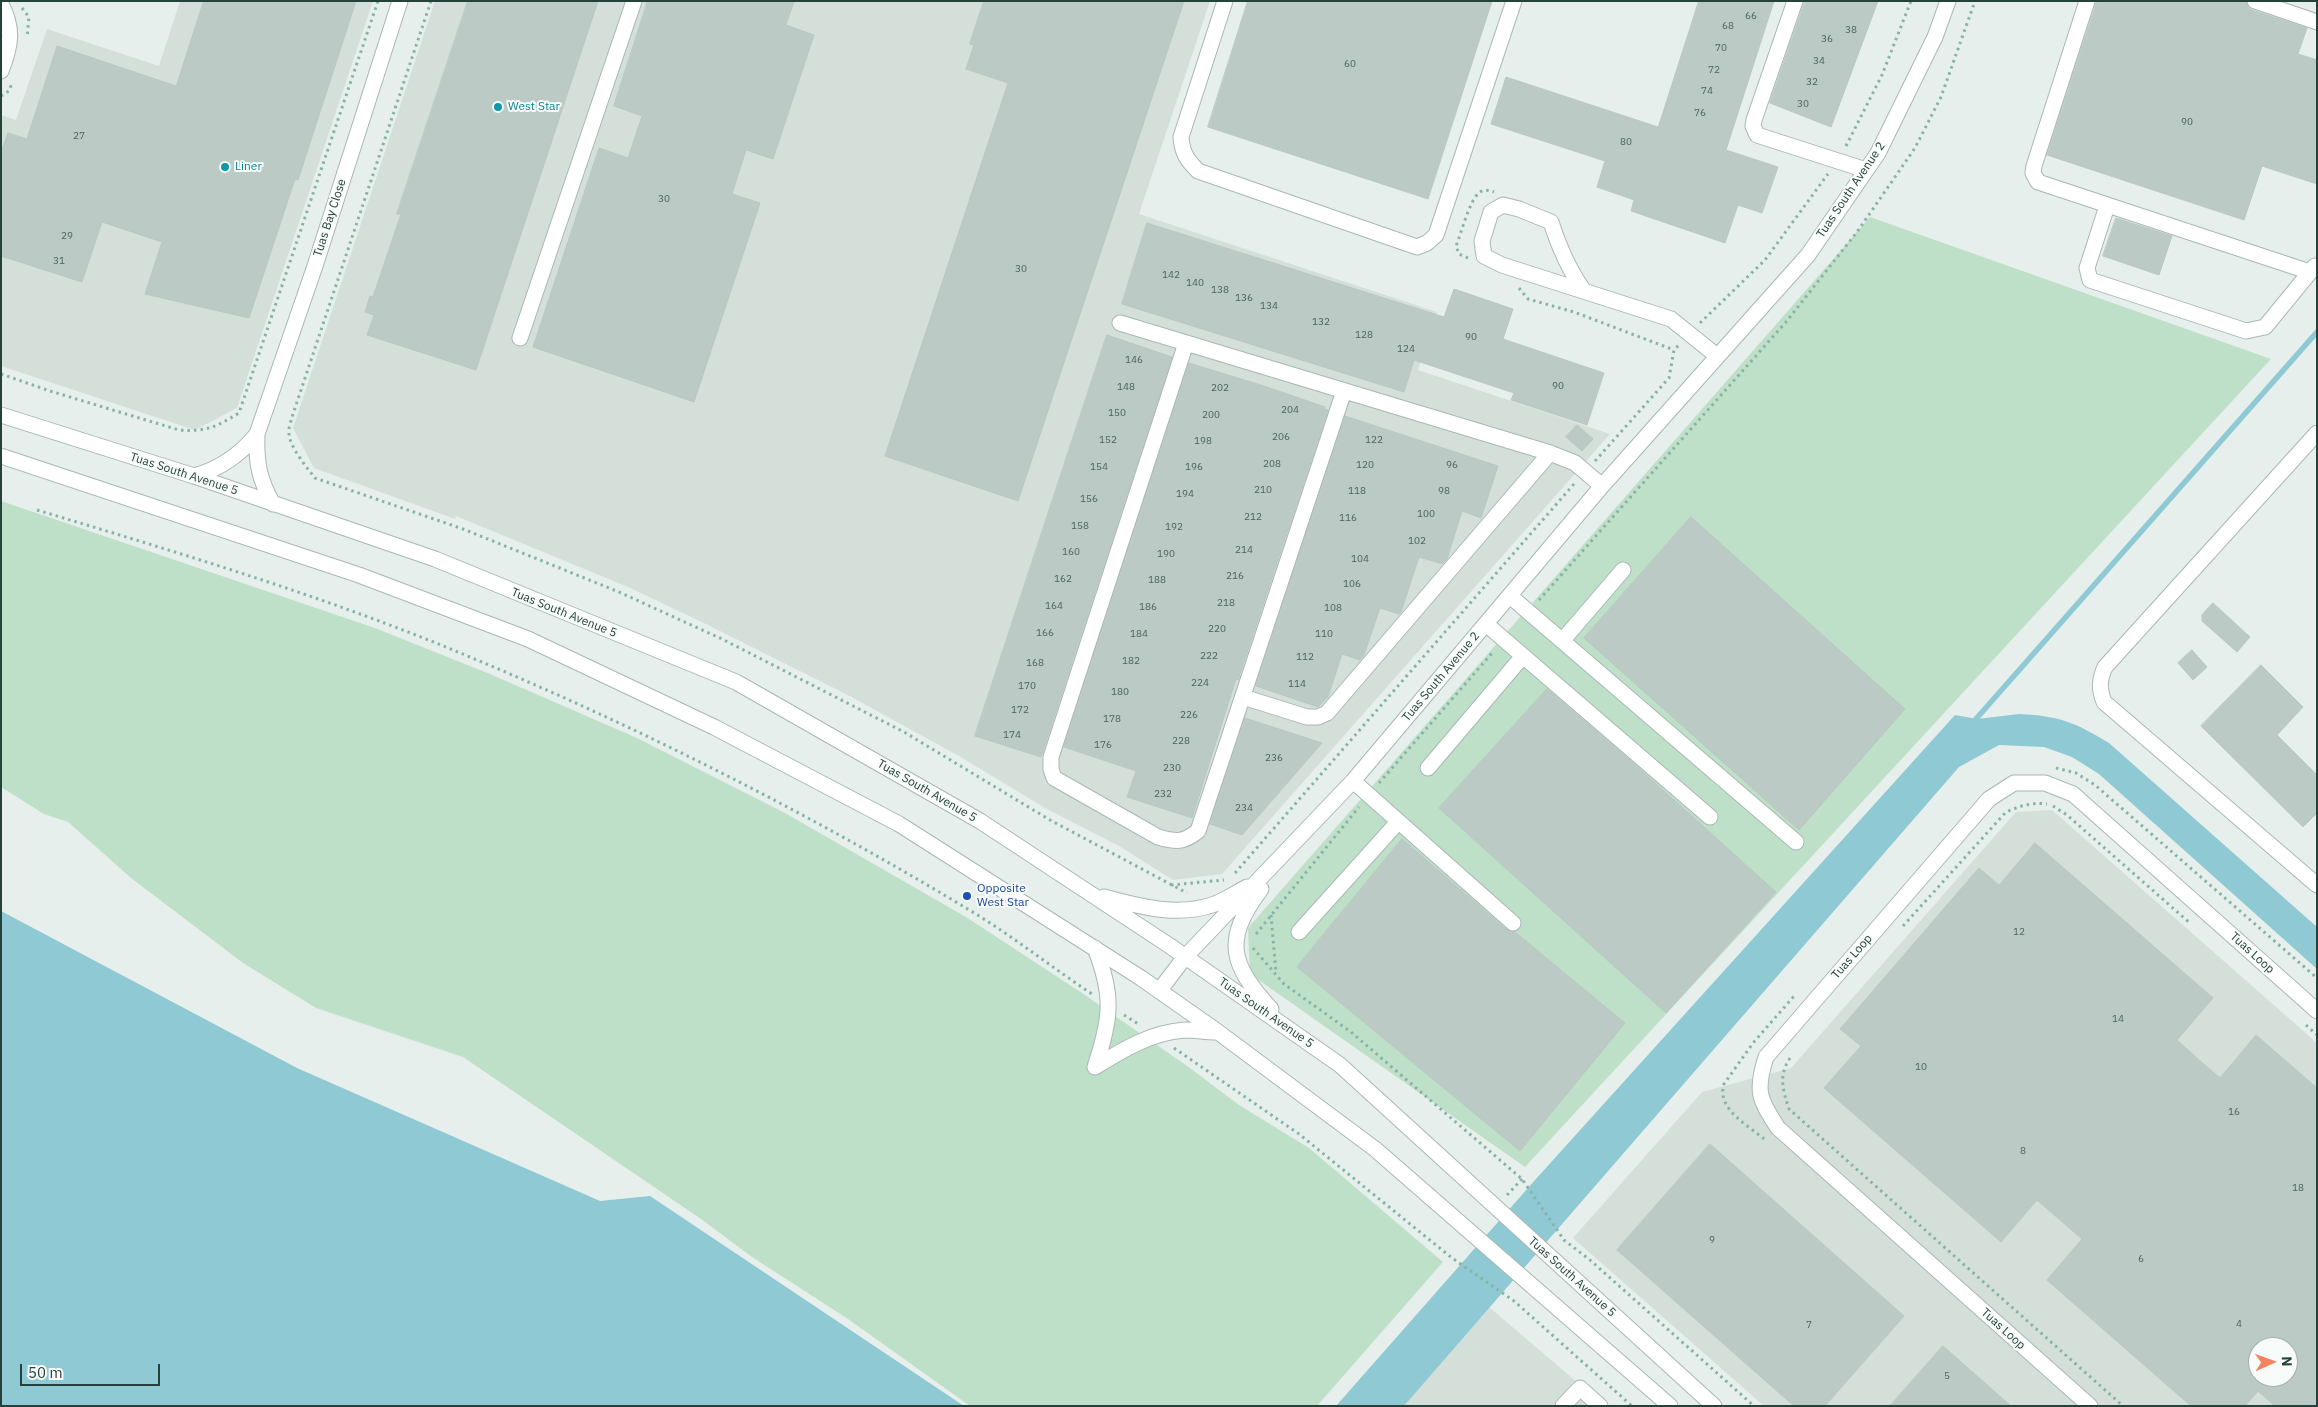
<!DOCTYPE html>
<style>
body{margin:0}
#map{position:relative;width:2318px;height:1407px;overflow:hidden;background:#e6efeb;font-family:"IBM Plex Sans",sans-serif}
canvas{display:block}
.frame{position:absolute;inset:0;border:2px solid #24423a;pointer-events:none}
.north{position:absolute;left:2248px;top:1337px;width:50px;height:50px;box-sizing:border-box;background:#f7fbf9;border:1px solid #a3b1ad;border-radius:50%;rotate:88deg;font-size:14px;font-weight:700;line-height:20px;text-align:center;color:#24423a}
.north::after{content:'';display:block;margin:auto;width:18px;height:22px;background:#f4845f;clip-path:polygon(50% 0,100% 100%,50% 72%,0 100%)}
.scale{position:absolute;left:20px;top:1364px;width:140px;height:22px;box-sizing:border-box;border:2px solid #24423a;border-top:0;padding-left:6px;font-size:15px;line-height:18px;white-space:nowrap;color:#24423a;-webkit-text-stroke:4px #f7fbf9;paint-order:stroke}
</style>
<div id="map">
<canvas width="2318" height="1407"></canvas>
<div class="frame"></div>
<div class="north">N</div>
<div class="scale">50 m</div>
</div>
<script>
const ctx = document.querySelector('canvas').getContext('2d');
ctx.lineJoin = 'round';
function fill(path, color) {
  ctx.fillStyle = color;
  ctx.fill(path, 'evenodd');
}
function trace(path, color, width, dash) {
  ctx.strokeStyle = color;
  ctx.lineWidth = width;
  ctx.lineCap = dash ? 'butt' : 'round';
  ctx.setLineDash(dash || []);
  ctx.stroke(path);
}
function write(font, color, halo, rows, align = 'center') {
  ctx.font = font + ' "IBM Plex Sans",sans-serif';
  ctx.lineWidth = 4;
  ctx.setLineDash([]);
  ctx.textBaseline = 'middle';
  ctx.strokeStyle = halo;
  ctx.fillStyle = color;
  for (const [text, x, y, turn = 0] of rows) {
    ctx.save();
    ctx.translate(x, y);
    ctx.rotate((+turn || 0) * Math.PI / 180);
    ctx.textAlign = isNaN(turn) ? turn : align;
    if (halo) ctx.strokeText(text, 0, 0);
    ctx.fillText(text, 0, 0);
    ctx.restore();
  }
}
fill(new Path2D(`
 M180 1H373L237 408 195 430 1 366V115L16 120 47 29 159 66Z
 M435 1H1210L1139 214 1437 312 1418 370 1610 434 1222 874 1173 880 1121 847 1045 808 959 756 846 694 708 625 628 587 456 516 455 519 314 468 293 428Z
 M2052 810 2317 1043V1406H1764L1573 1238 1702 1092 1791 1068 2016 812ZM2258 1347H2288V1377H2258Z
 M1489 1307 1605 1406H1404Z`), '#d4dfda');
fill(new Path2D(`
 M1870 217 2271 359 1525 1167 1250 974 1248 928Z
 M1 501 375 628 490 674 637 738 785 813 966 917 1082 993 1190 1068 1239 1105 1309 1148 1443 1262 1317 1406H970L848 1319 752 1257 701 1219 463 1057 316 1008 243 963 131 878 68 822 44 814 1 787Z`), '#bfe0c8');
fill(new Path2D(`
 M2019 714C2060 716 2074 722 2109 743L2317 927V969L2099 774 2072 757 2044 747 1999 745 1959 767 1404 1406H1336L1535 1180 1955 715 1977 719Z
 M1 911 297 1068 600 1201 650 1196 964 1406H1Z`), '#8ec9d4');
trace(new Path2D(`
 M1976 719 2317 332`), '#8ec9d4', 5.5);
const building = new Path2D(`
 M204 1H356L298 180 295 179 249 318 145 294 162 242 102 222 82 282 1 256V152L8 133 27 139 57 46 176 86Z
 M468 1H598L476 370 367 335 374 315 365 312 370 296 373 297 401 214H397Z
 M648 1H794L786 25 814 35 773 159 746 150 732 194 760 203 694 402 533 347 599 148 628 158 642 116 614 106Z
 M984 1H1184L1018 501 885 456 1008 83 966 69 974 45 970 44Z
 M1248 1H1492L1428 199 1208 127Z
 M1699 1H1774L1726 150 1778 167 1762 213 1738 205 1725 243 1631 211 1634 200 1597 187 1605 161 1491 124 1506 77 1658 127Z
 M1805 1H1878L1831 127 1770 103Z
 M2097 1H2246L2248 7 2252 10 2307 28 2298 54 2317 60V184L2262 166 2244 220 2047 155Z
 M2116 218 2172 236 2159 275 2103 256Z
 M1147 223 1444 317 1454 289 1513 309 1503 339 1604 373 1587 425 1511 400 1514 393 1414 360 1404 392 1122 304Z
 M1107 335 1172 357 1041 757 975 736Z
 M1189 363 1264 386 1325 407 1324 409 1328 410 1238 680 1236 679 1192 818 1127 797 1136 771 1064 747Z
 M1345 416 1498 466 1481 518 1462 511 1447 559 1442 564 1419 557 1401 612 1399 614 1380 608 1364 655 1360 660 1342 654 1328 697 1318 707 1256 686Z
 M1577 425 1593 439 1582 451 1566 437Z
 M1691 517 1905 709 1799 830 1584 638Z
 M2213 603 2250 637 2237 652 2202 621V615Z
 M2192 650 2207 667 2193 680 2178 663Z
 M2261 665 2303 707 2277 735 2317 775V813L2303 827 2201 726Z
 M1547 689 1633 763 1776 892 1666 1013 1439 808Z
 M1245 718 1322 743 1242 835 1210 824Z
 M1402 839 1507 930 1515 932 1625 1023 1520 1151 1297 967Z
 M2035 843 2213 998 2177 1040 2198 1059 2220 1078 2256 1035 2317 1088V1406H2275L2258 1391 2245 1406H2191L2047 1280 2082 1239 2037 1200 2001 1242 1824 1088 1861 1046 1840 1029 1979 868 1999 885ZM2258 1347H2288V1377H2258Z
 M1710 1144 1904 1316 1825 1406H1794L1617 1250Z
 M1943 1346 2011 1406H1890Z`);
fill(building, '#bbcac4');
trace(building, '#b8c9c2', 1);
const minor = new Path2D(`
 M1225 1 1181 137C1182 153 1187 160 1198 171L1417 247 1427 243 1436 235 1514 1
 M1795 1 1754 120 1753 126 1757 135 1866 170
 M2087 1 2034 166 2033 173 2038 182 2310 272
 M2255 1 2317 22
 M1 4C14 29 11 45 1 71
 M2107 206 2087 268 2090 280 2246 331 2265 327 2315 266
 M1584 291C1569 270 1559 247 1551 222L1519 209 1503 205 1491 212 1482 241 1484 256 1502 265 1671 319 1717 356
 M1120 323 1550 453 1575 463 1602 486
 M520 338 634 1
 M1186 343 1051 757V769L1054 778 1158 837C1176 842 1183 843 1198 831L1344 391
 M1 415 194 476 435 559 736 682 980 821 1170 946 1340 1065 1714 1406
 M2317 433 2105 667C2099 680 2099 689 2104 702L2317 885
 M1 456 359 575 528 639 714 727 899 824 1141 978 1218 1032 1375 1149 1670 1406
 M194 476C220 469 240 455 257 434
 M273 504C259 479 256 463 257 434L315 266 400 1
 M1510 596 1796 842
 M1486 624 1710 817
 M1562 641 1623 570
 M1243 697 1307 717H1318L1327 713 1550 453
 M1428 768 1523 656
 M1353 781 1513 923
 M1261 889C1223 940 1230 964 1271 1009
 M1104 897C1140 906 1175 917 1212 905 1224 901 1236 893 1247 887
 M1299 932 1398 822
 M1159 991 1185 957 1353 781 1602 486 1808 255 1878 153 1935 37 1948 1
 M1095 1067C1122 1050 1152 1032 1185 1030 1195 1030 1206 1032 1216 1032
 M1095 1067C1111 1019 1114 996 1095 948
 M1563 1406 1580 1388 1600 1406
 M2090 1406 1778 1128C1759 1099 1755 1091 1766 1057L1989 799 2014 783H2045L2073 794 2317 1011`);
trace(minor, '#a8b8b2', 17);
trace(new Path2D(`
 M431 1 292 417C291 422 288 428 289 433 289 446 307 468 315 478L463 529 619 592 722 639 904 732 1050 820 1187 893
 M22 8 29 17 27 37
 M1 96 9 91 12 83
 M1846 146 1882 75 1911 1
 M1468 258 1459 254 1456 246C1461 234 1470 199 1479 193 1483 189 1489 190 1494 192
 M1519 288 1528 299 1574 312 1674 350
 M1700 323 1765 260 1828 174
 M1 374 50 391 179 430C206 432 216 427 239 413L378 1
 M1595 461 1669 378 1674 350 1679 345
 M37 510C183 554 330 598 470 657 645 730 814 816 976 914 1016 939 1053 968 1092 994
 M1539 600 1786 322 1857 232 1915 148 1941 97 1975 1
 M2056 768 2076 773 2095 785 2317 978
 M1379 783 1493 652
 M2053 806 2067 815 2191 924
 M1235 873 1574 484
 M1171 885 1224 880
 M1271 915 1276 973
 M1903 926 2006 812C2019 806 2033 802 2047 804
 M1256 934 1359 807
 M1253 948 1284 984 1351 1032 1522 1179 1564 1240 1590 1260 1754 1406
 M1124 1015 1140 1025
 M2306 1025 2317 1035
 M1174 1048 1299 1134 1452 1258 1514 1301 1632 1406
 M1790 1058C1778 1076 1783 1090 1789 1109L2123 1406
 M1764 1139C1748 1125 1716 1109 1724 1084L1753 1043 1795 995
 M1507 1195 1522 1179`), '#86b3a5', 3, [2.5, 4]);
trace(minor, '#fff', 15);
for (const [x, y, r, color] of [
 [498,107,5,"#0f9aa8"],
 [225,167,5,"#0f9aa8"],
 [967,896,5,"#1a4fb4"]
]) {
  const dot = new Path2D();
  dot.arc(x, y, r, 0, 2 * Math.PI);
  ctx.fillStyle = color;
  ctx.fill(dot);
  trace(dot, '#f7fbf9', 2);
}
write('10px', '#4a645c', null, [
 ["66",1751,16],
 ["68",1728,26],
 ["38",1851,30],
 ["36",1827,39],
 ["70",1721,48],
 ["34",1819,61],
 ["60",1350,64],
 ["72",1714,70],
 ["32",1812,82],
 ["74",1707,91],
 ["30",1803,104],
 ["76",1700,113],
 ["90",2187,122],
 ["27",79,136],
 ["80",1626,142],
 ["30",664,199],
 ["29",67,236],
 ["31",59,261],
 ["30",1021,269],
 ["142",1171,275],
 ["140",1195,283],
 ["138",1220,290],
 ["136",1244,298],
 ["134",1269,306],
 ["132",1321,322],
 ["128",1364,335],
 ["90",1471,337],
 ["124",1406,349],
 ["146",1134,360],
 ["90",1558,386],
 ["148",1126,387],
 ["202",1220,388],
 ["204",1290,410],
 ["150",1117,413],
 ["200",1211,415],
 ["206",1281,437],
 ["152",1108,440],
 ["122",1374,440],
 ["198",1203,441],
 ["208",1272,464],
 ["120",1365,465],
 ["96",1452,465],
 ["154",1099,467],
 ["196",1194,467],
 ["210",1263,490],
 ["118",1357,491],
 ["98",1444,491],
 ["194",1185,494],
 ["156",1089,499],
 ["100",1426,514],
 ["212",1253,517],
 ["116",1348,518],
 ["158",1080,526],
 ["192",1174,527],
 ["102",1417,541],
 ["214",1244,550],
 ["160",1071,552],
 ["190",1166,554],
 ["104",1360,559],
 ["216",1235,576],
 ["162",1063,579],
 ["188",1157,580],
 ["106",1352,584],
 ["218",1226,603],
 ["164",1054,606],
 ["186",1148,607],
 ["108",1333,608],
 ["220",1217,629],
 ["166",1045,633],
 ["184",1139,634],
 ["110",1324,634],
 ["222",1209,656],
 ["112",1305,657],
 ["182",1131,661],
 ["168",1035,663],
 ["224",1200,683],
 ["114",1297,684],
 ["170",1027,686],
 ["180",1120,692],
 ["172",1020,710],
 ["226",1189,715],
 ["178",1112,719],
 ["174",1012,735],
 ["228",1181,741],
 ["176",1103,745],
 ["236",1274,758],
 ["230",1172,768],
 ["232",1163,794],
 ["234",1244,808],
 ["12",2019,932],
 ["14",2118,1019],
 ["10",1921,1067],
 ["16",2234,1112],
 ["8",2023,1151],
 ["18",2298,1188],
 ["9",1712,1240],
 ["6",2141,1259],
 ["4",2239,1324],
 ["7",1809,1325],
 ["5",1947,1376]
]);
write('12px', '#0d838f', '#f7fbf9', [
 ["West Star",508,107],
 ["Liner",235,167]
], 'left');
write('12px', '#24423a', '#f7fbf9', [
 ["Tuas South Avenue 2",1851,190,-56],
 ["Tuas Bay Close",330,218,-72],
 ["Tuas South Avenue 5",184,474,18],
 ["Tuas South Avenue 5",564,613,22],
 ["Tuas South Avenue 2",1441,677,-50],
 ["Tuas South Avenue 5",927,791,30],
 ["Tuas Loop",2252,953,42],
 ["Tuas Loop",1852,957,-49],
 ["Tuas South Avenue 5",1266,1013,35],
 ["Tuas South Avenue 5",1572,1277,42],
 ["Tuas Loop",2003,1329,42]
]);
write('12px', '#164399', '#f7fbf9', [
 ["Opposite",977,889],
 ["West Star",977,903]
], 'left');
</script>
